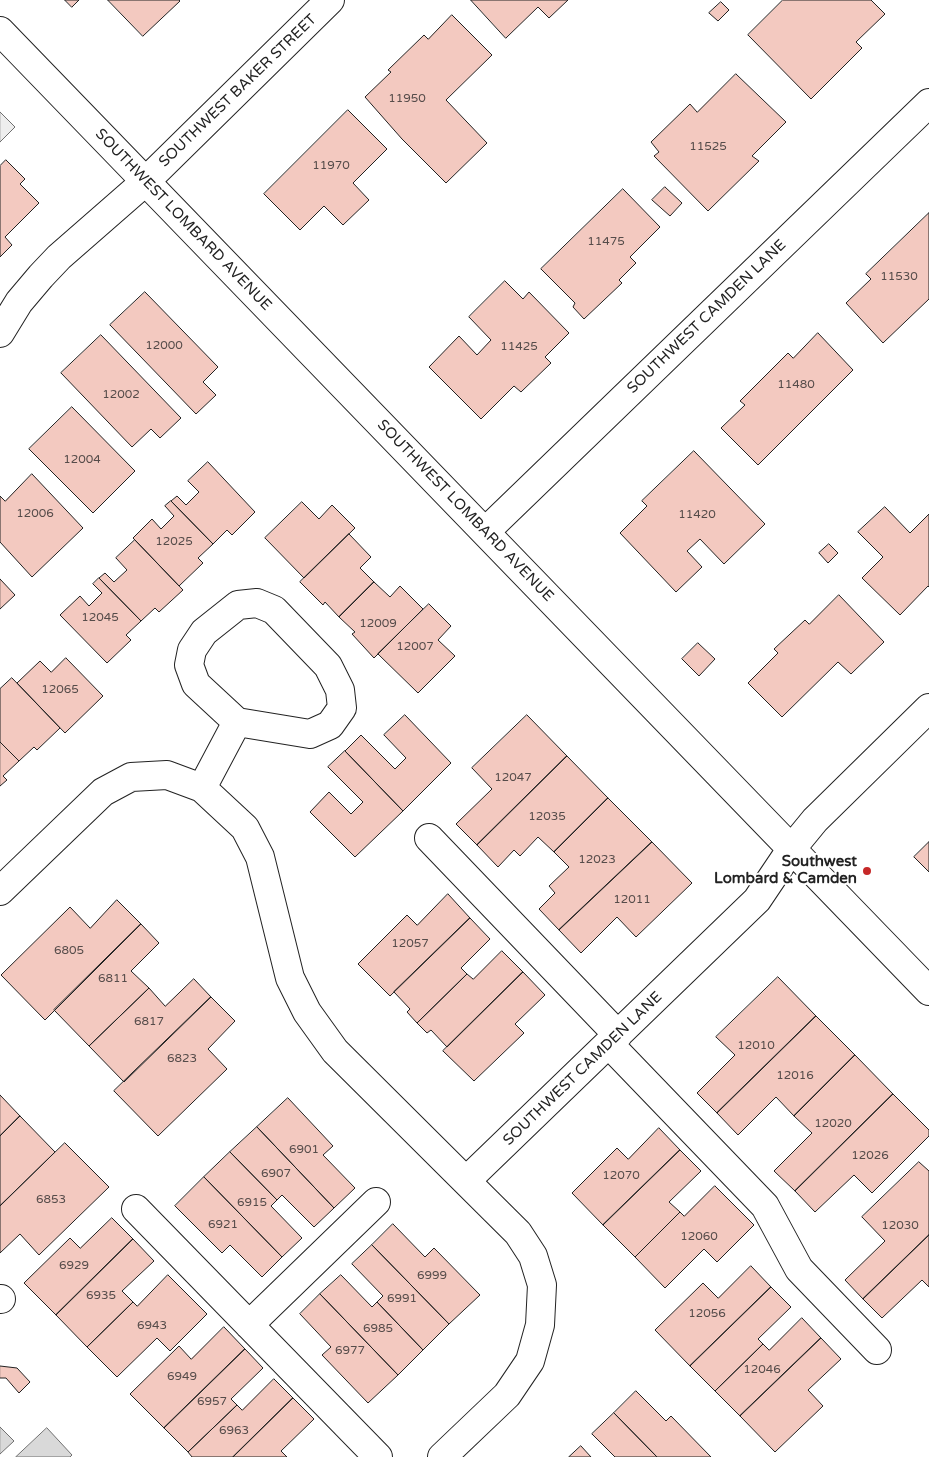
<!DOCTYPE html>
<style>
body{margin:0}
canvas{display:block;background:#fff}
</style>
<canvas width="929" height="1457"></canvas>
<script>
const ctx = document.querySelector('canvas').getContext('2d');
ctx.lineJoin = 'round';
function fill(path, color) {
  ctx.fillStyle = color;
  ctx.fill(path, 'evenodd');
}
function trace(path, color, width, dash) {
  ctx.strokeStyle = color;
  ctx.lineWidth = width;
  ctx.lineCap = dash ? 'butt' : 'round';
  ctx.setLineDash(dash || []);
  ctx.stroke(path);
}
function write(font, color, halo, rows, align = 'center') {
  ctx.font = font + ' "Varela Round",sans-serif';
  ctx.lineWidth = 4;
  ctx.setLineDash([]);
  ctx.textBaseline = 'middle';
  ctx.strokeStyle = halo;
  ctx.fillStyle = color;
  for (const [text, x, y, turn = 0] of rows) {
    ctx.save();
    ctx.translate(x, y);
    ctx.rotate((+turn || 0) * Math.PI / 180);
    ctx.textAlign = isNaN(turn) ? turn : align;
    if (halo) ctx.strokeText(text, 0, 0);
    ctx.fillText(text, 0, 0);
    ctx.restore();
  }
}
const green = new Path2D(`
 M0 112 15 127 0 142Z`);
fill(green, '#eee');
trace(green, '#6f6f6f', 1);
const water = new Path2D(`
 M0 1427 14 1441 0 1454Z
 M47 1428 72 1455 70 1457H16Z`);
fill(water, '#d9d9d9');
trace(water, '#6f6f6f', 1);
const building = new Path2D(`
 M65 0H79L72 7Z
 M108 0H179L180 1 143 36Z
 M471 0H568L549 18 538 7 506 38Z
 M783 0H871L885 14 856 42 862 48 811 99 748 35Z
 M721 2 729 10 718 21 709 13Z
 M452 15 492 55 446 100 487 143 446 183 402 139 365 97 391 72 388 70 424 35 428 39Z
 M736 74 786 122 752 156 759 161 708 211 654 156 659 152 651 142 690 104 697 112Z
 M348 110 387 149 353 183 369 200 343 225 324 206 300 230 264 194Z
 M6 160 25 179 20 184 39 203 5 237 12 245 0 257V166Z
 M665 187 682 203 670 216 652 200Z
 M623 189 660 227 630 257 636 263 619 280 622 283 584 319 573 307 575 303 541 269Z
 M929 213V299L883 343 846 303 871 279 866 274Z
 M505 281 523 299 529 292 569 333 545 357 551 363 521 392 514 386 481 419 429 367 459 336 477 355 491 340 469 317Z
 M145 292 218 367 203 382 216 395 196 414 110 325Z
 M818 333 853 370 758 465 721 428 745 405 740 401 788 353 793 358Z
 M101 335 181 418 160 438 151 429 132 447 61 373Z
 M72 407 135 471 93 513 29 449Z
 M694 451 765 524 724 564 700 539 687 551 702 567 676 592 620 533 647 506 642 501Z
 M208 462 255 512 232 535 227 530 213 544 171 501 177 496 186 505 199 492 188 481Z
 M32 474 83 528 32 577 0 542V496L5 501Z
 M171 501 213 544 198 558 203 563 179 586 133 538 152 519 161 529 174 516 165 506Z
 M302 502 319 519 332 505 355 528 304 578 265 538Z
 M885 507 910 533 929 514V587L928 586 900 615 862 578 883 557 858 532Z
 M349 534 371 557 360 568 374 582 339 617 325 602 323 605 300 582Z
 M135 540 183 590 159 612 155 608 141 621 99 578 105 573 114 582 127 570 116 558Z
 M829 544 838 553 828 563 819 553Z
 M99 578 141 621 126 635 131 640 107 663 60 615 80 596 89 606 102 593 93 584Z
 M0 579 15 595 0 609Z
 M374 582 390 597 400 586 423 609 374 658 352 634 355 632 339 617Z
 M839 595 884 642 851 674 838 662 782 717 748 683 778 653 774 649 805 620 809 624Z
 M429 604 451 626 438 640 455 656 418 693 378 654Z
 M698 643 715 659 699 676 682 659Z
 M66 658 103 696 65 733 17 683 40 661 51 672Z
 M12 678 60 728 37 750 34 747 19 761 0 742V689Z
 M405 715 451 763 403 811 345 751 361 735 395 769 406 758 384 735Z
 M527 715 567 756 477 845 456 824 492 789 472 768Z
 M0 742 19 761 3 776 7 780 0 786Z
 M345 751 403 811 355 857 310 812 329 792 351 814 363 802 328 767Z
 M567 756 608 798 554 852 538 837 520 856 514 850 498 867 477 845Z
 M608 798 652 842 559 930 539 909 555 893 549 886 569 867 554 852Z
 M652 842 692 883 636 937 617 917 581 953 559 930Z
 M929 842V872L914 857Z
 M448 894 470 918 390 996 358 964 407 915 417 925Z
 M117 900 141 924 45 1020 1 975 70 907 90 928Z
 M470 918 490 939 461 968 467 974 417 1023 407 1012 410 1009 394 992Z
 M141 924 159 943 131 971 149 988 89 1046 54 1010Z
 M502 951 523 972 447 1047 431 1030 427 1033 417 1023 467 974 473 979Z
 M523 972 545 995 515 1024 524 1033 474 1081 443 1051Z
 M778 977 816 1016 717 1113 697 1093 735 1055 716 1037Z
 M194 979 211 997 124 1082 89 1046 149 988 165 1006Z
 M211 997 235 1021 208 1049 227 1069 158 1136 114 1091Z
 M816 1016 855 1055 794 1116 776 1097 738 1135 717 1113Z
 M855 1055 893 1094 795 1191 774 1171 812 1133 794 1116Z
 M893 1094 929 1130V1136L872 1193 854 1175 815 1212 795 1191Z
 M0 1095 20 1116 0 1136Z
 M288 1098 333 1146 323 1155 355 1188 334 1208 257 1127Z
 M20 1116 55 1152 0 1206V1136Z
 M257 1127 334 1208 314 1227 282 1195 277 1200 230 1152Z
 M659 1128 680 1150 603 1225 572 1193 617 1148 628 1159Z
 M65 1143 109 1187 39 1255 20 1234 0 1253V1206Z
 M680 1150 701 1171 669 1202 680 1212 635 1257 603 1225Z
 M230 1152 277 1200 271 1206 302 1238 282 1257 204 1177Z
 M919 1162 929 1171V1235L863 1299 845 1280 885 1241 862 1217Z
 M204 1177 282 1257 262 1277 230 1245 222 1253 175 1206Z
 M715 1186 754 1225 717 1262 704 1249 665 1288 635 1257 680 1212 684 1216Z
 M112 1218 133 1239 56 1315 24 1283 70 1238 80 1248Z
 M393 1224 425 1257 434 1248 480 1295 449 1324 372 1245Z
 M929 1235V1287L922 1280 882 1318 863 1299Z
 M133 1239 154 1261 122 1291 133 1302 87 1347 56 1315Z
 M372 1245 449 1324 423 1350 377 1302 383 1296 352 1264Z
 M751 1266 771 1287 690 1366 655 1330 703 1283 718 1298Z
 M168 1275 207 1314 170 1351 157 1338 117 1377 87 1347 133 1302 137 1306Z
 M341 1275 372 1307 377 1302 423 1350 398 1375 320 1294Z
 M771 1287 791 1307 758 1339 763 1344 715 1391 690 1366Z
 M320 1294 398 1375 368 1403 322 1355 331 1347 300 1314Z
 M802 1318 821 1338 740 1416 715 1391 763 1344 769 1350Z
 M224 1327 245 1349 164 1428 130 1394 179 1346 191 1359Z
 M821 1338 841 1359 808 1390 823 1406 775 1452 740 1416Z
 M245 1349 263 1368 231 1399 237 1405 188 1452 164 1428Z
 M0 1366 17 1368 30 1382 19 1393 6 1378H0Z
 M274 1379 293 1398 233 1457H192L188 1452 237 1405 242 1410Z
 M636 1391 666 1421 671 1416 711 1457H657L614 1413Z
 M293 1398 314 1419 281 1451 287 1457H233Z
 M614 1413 657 1457H615L592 1434Z
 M581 1446 591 1457H569Z`);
fill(building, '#f3c9c0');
trace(building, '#222', 1);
const minor = new Path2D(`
 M0 31 929 991
 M0 333 19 302 41 276 59 257 146 181 330 0
 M485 532 929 103
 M202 788 237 722 196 684 189 665 192 650 204 632 238 605 257 603 274 610 328 666 340 690 342 708 330 725 310 734 237 722
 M429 838 618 1035
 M0 891 103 792 131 777 167 775 202 788 245 828 260 857 290 978 307 1012 335 1051 518 1233 533 1256 542 1285 540 1325 530 1361 507 1395 442 1457
 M609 1044 765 1206 799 1269 877 1350
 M466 1181 757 900 792 848 815 820 929 708
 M136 1209 378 1457
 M0 1299H1
 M249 1325 376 1202`);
trace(minor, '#222', 30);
trace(minor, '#fff', 28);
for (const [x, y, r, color] of [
 [867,871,5,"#c62828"]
]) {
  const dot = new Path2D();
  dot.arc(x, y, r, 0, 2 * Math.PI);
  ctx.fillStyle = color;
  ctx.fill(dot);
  trace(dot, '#fff', 2);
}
write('12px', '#564c4a', null, [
 ["11950",407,99],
 ["11525",708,147],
 ["11970",331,166],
 ["11475",606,242],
 ["11530",899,277],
 ["12000",164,346],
 ["11425",519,347],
 ["11480",796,385],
 ["12002",121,395],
 ["12004",82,460],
 ["12006",35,514],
 ["11420",697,515],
 ["12025",174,542],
 ["12045",100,618],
 ["12009",378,624],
 ["12007",415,647],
 ["12065",60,690],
 ["12047",513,778],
 ["12035",547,817],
 ["12023",597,860],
 ["12011",632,900],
 ["12057",410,944],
 ["6805",69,951],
 ["6811",113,979],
 ["6817",149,1022],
 ["12010",756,1046],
 ["6823",182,1059],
 ["12016",795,1076],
 ["12020",833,1124],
 ["6901",304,1150],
 ["12026",870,1156],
 ["6907",276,1174],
 ["12070",621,1176],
 ["6853",51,1200],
 ["6915",252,1203],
 ["6921",223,1225],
 ["12030",900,1226],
 ["12060",699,1237],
 ["6929",74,1266],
 ["6999",432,1276],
 ["6935",101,1296],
 ["6991",402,1299],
 ["12056",707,1314],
 ["6943",152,1326],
 ["6985",378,1329],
 ["6977",350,1351],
 ["12046",762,1370],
 ["6949",182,1377],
 ["6957",212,1402],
 ["6963",234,1431]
]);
write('15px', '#222', '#fff', [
 ["SOUTHWEST BAKER STREET",238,91,-44],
 ["SOUTHWEST LOMBARD AVENUE",183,220,46],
 ["SOUTHWEST CAMDEN LANE",707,317,-44],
 ["SOUTHWEST LOMBARD AVENUE",465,511,46],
 ["SOUTHWEST CAMDEN LANE",583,1069,-44]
]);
write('bold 15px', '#222', '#fff', [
 ["Southwest",857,862],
 ["Lombard & Camden",857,879]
], 'right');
</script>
